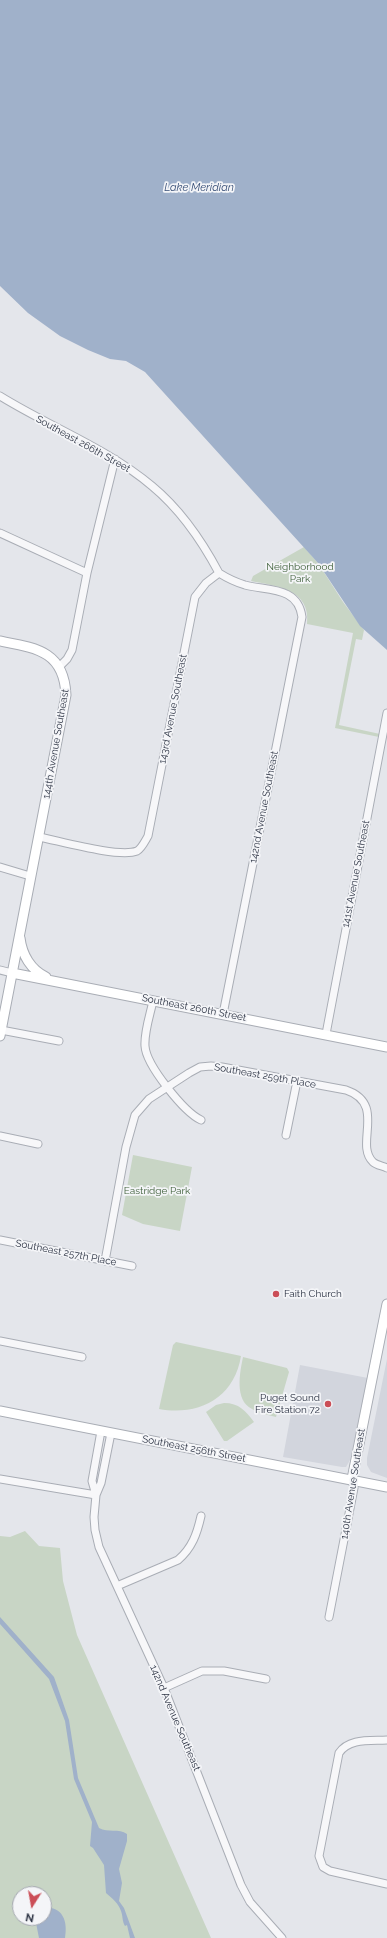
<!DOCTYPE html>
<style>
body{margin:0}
#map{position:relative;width:387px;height:1938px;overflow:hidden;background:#e4e6eb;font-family:Raleway,sans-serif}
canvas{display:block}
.north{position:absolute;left:12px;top:1886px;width:40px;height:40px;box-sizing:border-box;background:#f4f5f8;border:1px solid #a4a7b0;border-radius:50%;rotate:191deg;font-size:11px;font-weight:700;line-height:16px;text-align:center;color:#2c3343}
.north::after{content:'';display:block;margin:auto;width:14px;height:18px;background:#cb4e57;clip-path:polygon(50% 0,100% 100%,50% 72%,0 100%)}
</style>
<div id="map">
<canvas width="387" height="1938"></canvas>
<div class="north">N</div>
</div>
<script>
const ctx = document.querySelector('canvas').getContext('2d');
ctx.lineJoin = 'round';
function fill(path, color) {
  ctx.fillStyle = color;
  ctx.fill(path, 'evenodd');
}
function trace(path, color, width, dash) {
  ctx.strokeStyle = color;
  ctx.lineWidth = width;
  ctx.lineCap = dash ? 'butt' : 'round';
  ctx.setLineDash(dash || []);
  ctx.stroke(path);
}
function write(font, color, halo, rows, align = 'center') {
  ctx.font = font + ' Raleway,sans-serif';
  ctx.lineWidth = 3.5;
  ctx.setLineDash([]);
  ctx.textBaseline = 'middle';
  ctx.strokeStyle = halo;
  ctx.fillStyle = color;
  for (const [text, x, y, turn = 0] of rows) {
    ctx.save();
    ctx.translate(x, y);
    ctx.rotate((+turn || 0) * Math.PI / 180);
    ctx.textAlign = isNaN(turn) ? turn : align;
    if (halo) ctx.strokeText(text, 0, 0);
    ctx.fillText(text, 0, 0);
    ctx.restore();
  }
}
fill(new Path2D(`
 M387 1359V1478L371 1472 367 1465V1458Z
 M300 1365 368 1378 350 1460 346 1467H342L283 1457Z`), '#d2d5dd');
fill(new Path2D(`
 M304 547 318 563 343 602 364 630 362 640 356 639 339 725 380 734 379 737 335 728 353 633 307 624C311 589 276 586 251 581L253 576Z
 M133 1155 192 1167 180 1231 143 1224 122 1215Z
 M176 1342 241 1356C234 1399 198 1416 159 1409L173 1345Z
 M243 1357 287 1368 289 1372 276 1417C268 1415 259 1413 252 1409 234 1400 240 1372 243 1357Z
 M224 1403C239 1403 246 1411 254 1422L227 1441H224L206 1412 216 1405Z
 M25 1531 39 1546 60 1548 63 1581 77 1635 211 1938H0V1536L10 1537ZM20 1894H44V1918H20Z`), '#c8d5c5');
fill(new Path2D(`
 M0 0H387V650L360 626 318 563 145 372 126 361 110 359 88 350 60 336 28 313 0 286Z
 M0 1617 54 1677 69 1720 78 1778 99 1828C108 1833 119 1828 127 1834V1841L119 1869 122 1883 119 1901 124 1908 135 1938H130L127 1925 125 1926C122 1921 123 1916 121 1911 119 1904 112 1898 106 1893L104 1865 93 1848 90 1846 92 1822 74 1779 65 1721 49 1679 0 1624Z
 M44 1907C63 1907 68 1921 65 1938H39L35 1918H44Z`), '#a0b1ca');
const street = new Path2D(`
 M0 396C50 427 107 448 152 486 181 510 202 541 219 573
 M0 533 87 573
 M219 573C227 578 235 582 245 585 267 591 298 586 302 617L223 1014
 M60 666 67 659 72 650 87 573 115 459
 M39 837C60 841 119 858 137 851 142 848 145 841 148 836L195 597 206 583 219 573
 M0 867 30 876
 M0 970 12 973
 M153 1001C150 1015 144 1032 145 1046 146 1065 184 1112 201 1120
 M1 1030 59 1041
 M326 1034 387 713
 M286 1135 297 1081
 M0 1136 38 1144
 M0 1240 132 1266
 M105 1261 126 1147 135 1115 149 1099 189 1073 200 1067 211 1066 222 1067 346 1090C387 1104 354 1144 373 1162 376 1165 383 1166 387 1168
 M0 1341 82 1357
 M111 1433 101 1483 96 1495 94 1517 95 1530 99 1547 164 1688 241 1885 250 1902 282 1938
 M0 1479 96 1495
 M96 1495 92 1481 101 1431
 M117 1586 178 1560C192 1548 197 1534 201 1516
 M329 1617 354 1488 352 1479
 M164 1688 202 1671H224L266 1679
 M387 1740C370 1741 349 1738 339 1753L319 1856 323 1867 330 1871 387 1884`);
const secondary = new Path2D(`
 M0 641C36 648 64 651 66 695L0 1036
 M20 938C22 955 31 970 46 977
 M12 973 387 1047
 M0 1411 387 1487
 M352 1479 387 1304`);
trace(street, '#a9adb5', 9);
trace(secondary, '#a9adb5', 11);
trace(street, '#f7f7f9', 7);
trace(secondary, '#fff', 9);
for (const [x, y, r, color] of [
 [276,1294,4,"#cb4e57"],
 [328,1404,4,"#cb4e57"]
]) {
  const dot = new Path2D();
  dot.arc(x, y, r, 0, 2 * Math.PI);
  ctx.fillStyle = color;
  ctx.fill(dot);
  trace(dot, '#f4f5f8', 1.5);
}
write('10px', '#2c3343', '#f4f5f8', [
 ["Southeast 266th Street",83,444,29],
 ["143rd Avenue Southeast",173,709,-79],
 ["144th Avenue Southeast",56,744,-80],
 ["142nd Avenue Southeast",264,807,-79],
 ["141st Avenue Southeast",356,874,-79],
 ["Southeast 260th Street",194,1008,11],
 ["Southeast 259th Place",265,1076,10],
 ["Southeast 257th Place",66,1253,11],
 ["Southeast 256th Street",194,1449,11],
 ["140th Avenue Southeast",353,1484,-81],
 ["142nd Avenue Southeast",175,1718,67]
]);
write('10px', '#3e5f39', '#f4f5f8', [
 ["Neighborhood",300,567],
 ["Park",300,579],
 ["Eastridge Park",157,1191]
]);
write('10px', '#2c3343', '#f4f5f8', [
 ["Faith Church",284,1294],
 ["Puget Sound",320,1398,"right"],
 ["Fire Station 72",320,1410,"right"]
], 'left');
write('italic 11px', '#374e76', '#f4f5f8', [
 ["Lake Meridian",199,188]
]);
</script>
